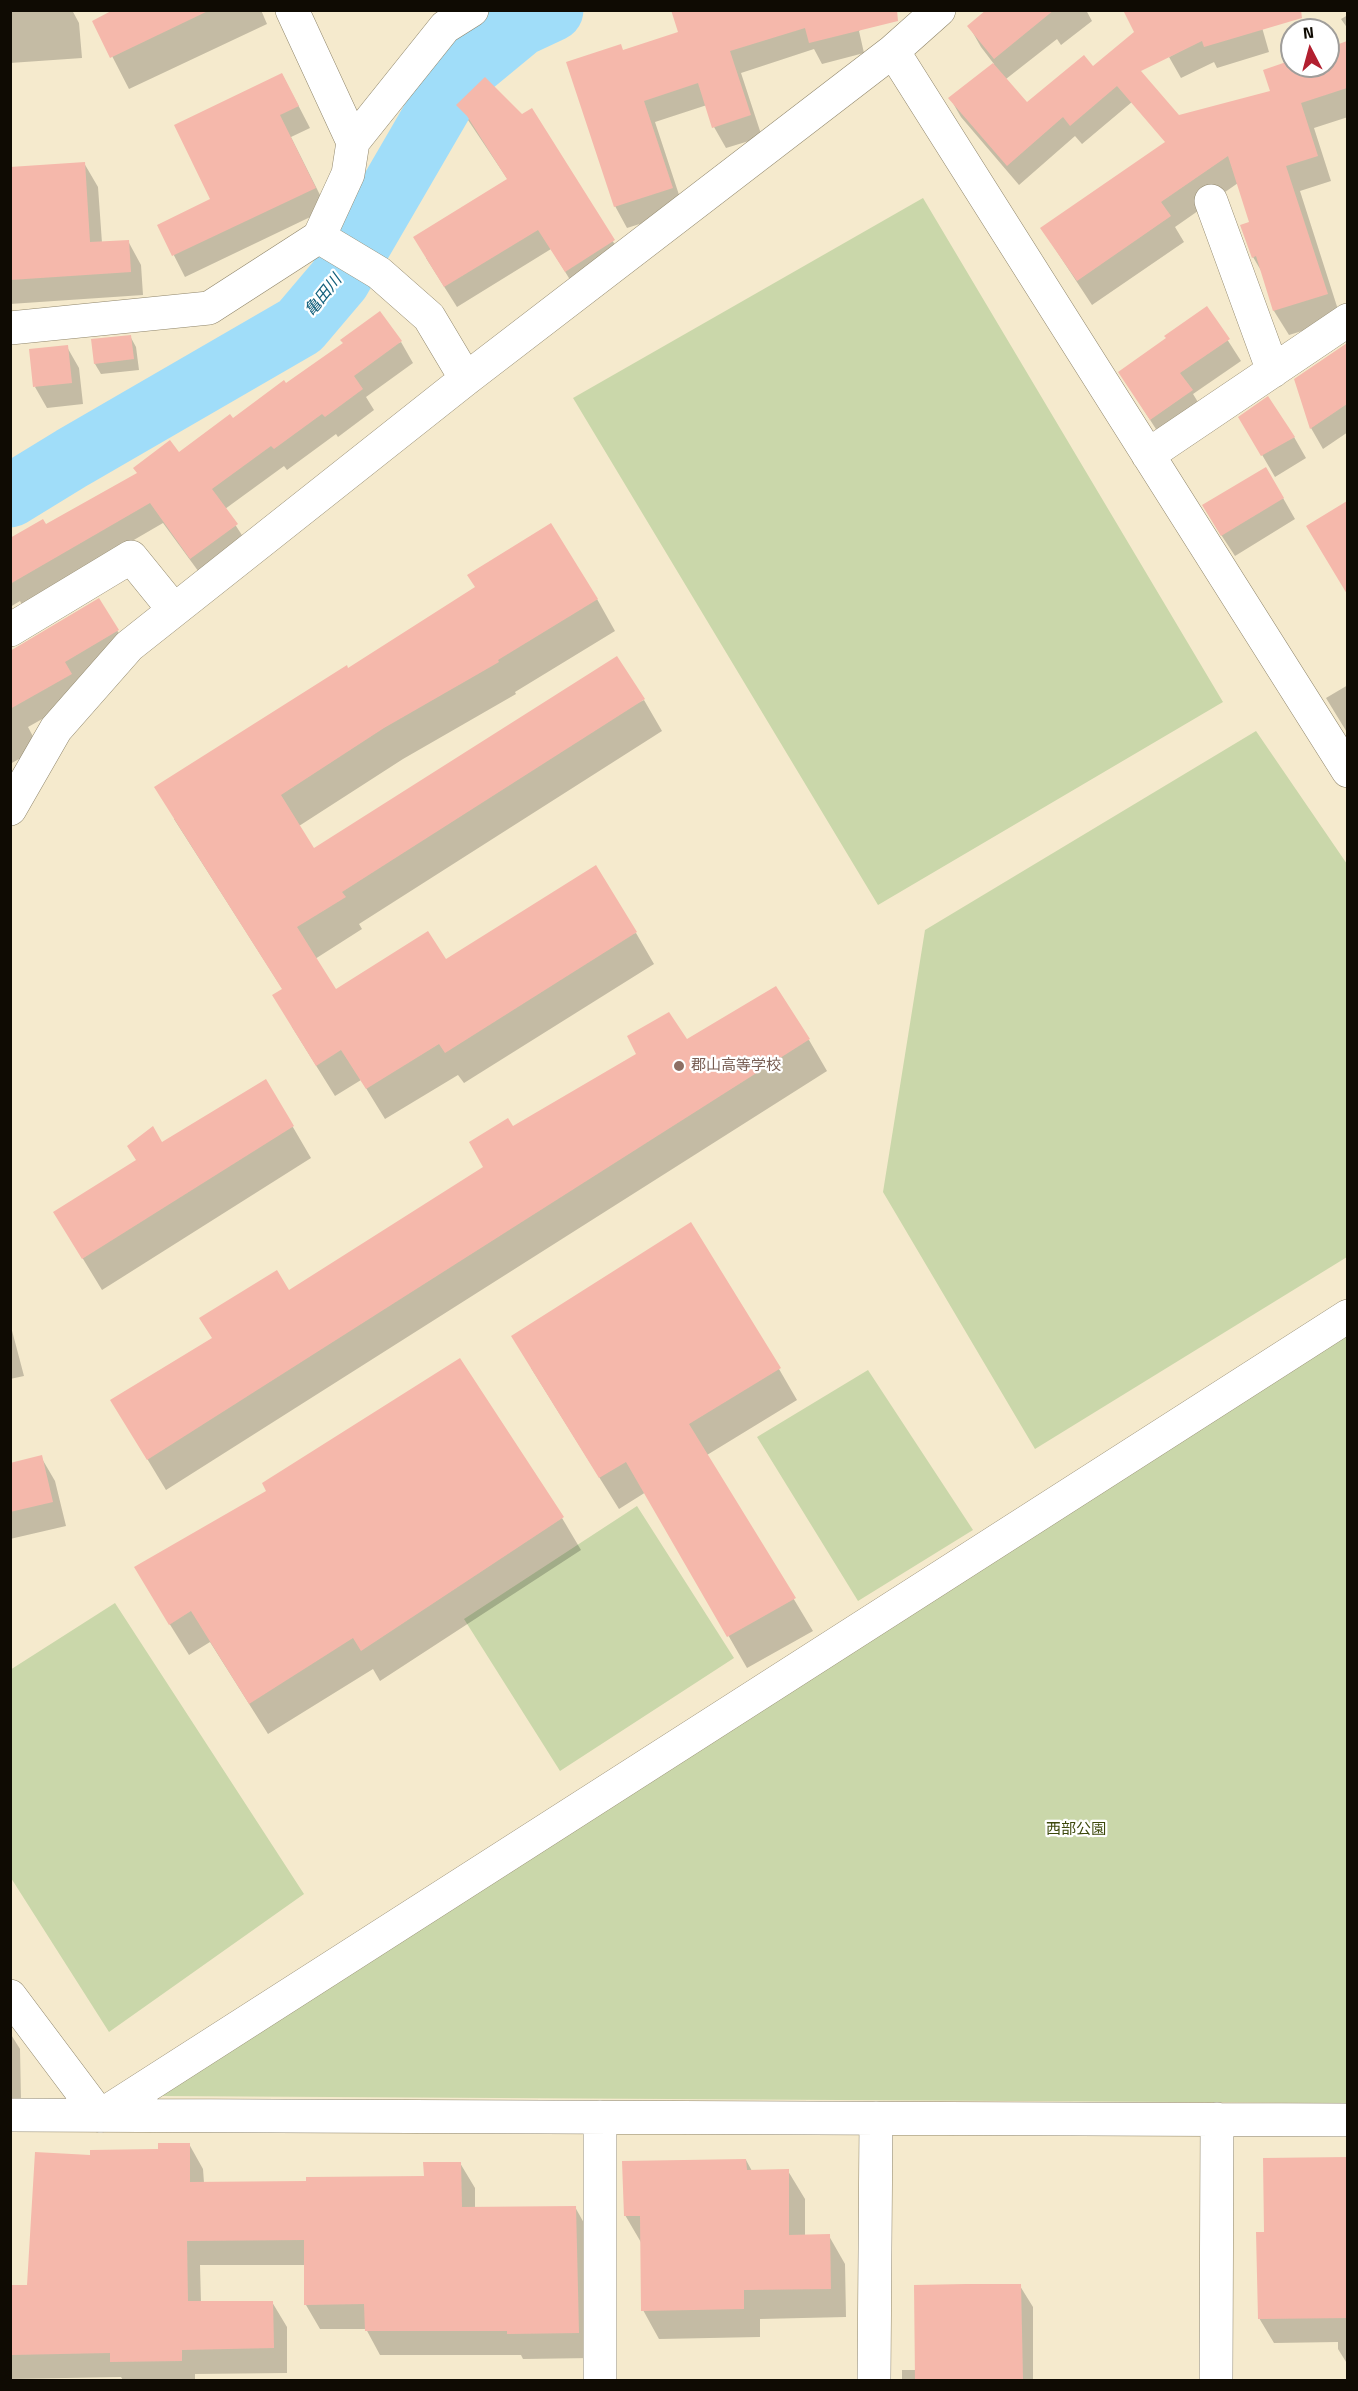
<!DOCTYPE html>
<meta charset="utf-8">
<style>
body{margin:0}
#map{position:relative;width:1358px;height:2391px;overflow:hidden;background:#f5eacd;font-family:"Titillium Web",sans-serif}
canvas{display:block}
.frame{position:absolute;inset:0;border:12px solid #0f0b03;pointer-events:none}
.north{position:absolute;left:1280px;top:18px;width:60px;height:60px;box-sizing:border-box;background:#fff;border:2px solid #9f9d9a;border-radius:50%;rotate:354deg;font-size:16px;font-weight:700;line-height:24px;text-align:center;color:#0f0b03}
.north::after{content:'';display:block;margin:auto;width:21px;height:27px;background:#b22030;clip-path:polygon(50% 0,100% 100%,50% 72%,0 100%)}
</style>
<div id="map">
<canvas width="1358" height="2391"></canvas>
<div class="frame"></div>
<div class="north">N</div>
</div>
<script>
const ctx = document.querySelector('canvas').getContext('2d');
ctx.lineJoin = 'round';
function fill(path, color) {
  ctx.fillStyle = color;
  ctx.fill(path, 'evenodd');
}
function trace(path, color, width, dash) {
  ctx.strokeStyle = color;
  ctx.lineWidth = width;
  ctx.lineCap = dash ? 'butt' : 'round';
  ctx.setLineDash(dash || []);
  ctx.stroke(path);
}
function write(font, color, halo, rows, align = 'center') {
  ctx.font = font + ' "Titillium Web","Noto Sans JP",sans-serif';
  ctx.lineWidth = 4.5;
  ctx.setLineDash([]);
  ctx.textBaseline = 'middle';
  ctx.strokeStyle = halo;
  ctx.fillStyle = color;
  for (const [text, x, y, turn = 0] of rows) {
    ctx.save();
    ctx.translate(x, y);
    ctx.rotate((+turn || 0) * Math.PI / 180);
    ctx.textAlign = isNaN(turn) ? turn : align;
    if (halo) ctx.strokeText(text, 0, 0);
    ctx.fillText(text, 0, 0);
    ctx.restore();
  }
}
fill(new Path2D(`
 M923 198 1223 702 878 905 573 398Z
 M1256 731 1347 864V1257L1035 1449 883 1192 925 930Z
 M1347 1334V2103L161 2096Z
 M868 1370 973 1530 858 1601 757 1437Z
 M637 1506 734 1658 560 1771 464 1619Z
 M115 1603 304 1894 109 2032 11 1878 10 1670Z`), '#cad7aa');
fill(new Path2D(`
 M10 10H72L79 23 82 58 10 63Z
 M116 10H261L267 24 129 89 94 21Z
 M882 10 859 31 864 53 822 64 814 49 741 73 762 137 726 148 714 127 707 105 655 122 684 210 627 228 615 206 623 51Z
 M989 10H1086L1092 21 1061 45 1057 39 1006 79 1027 104 1093 68 1145 91 1082 144 1075 136 1019 185 961 117 950 98 994 64 981 47 969 26Z
 M1257 10 1269 52 1217 68 1214 62 1181 78 1169 57Z
 M1348 15V29L1341 19Z
 M1348 43V117L1314 128 1331 181 1300 191 1341 319 1289 335 1274 311 1263 274 1253 257 1251 223 1238 183 1175 227 1184 242 1092 305 1042 229 1272 92 1292 62V66H1328V50Z
 M282 74 310 128 291 137 327 209 185 277 159 226 212 200Z
 M458 105 522 116 532 110 625 261 577 291 551 249 457 307 426 258 508 180Z
 M84 163 98 187 102 243 128 241 141 265 143 295 10 304V168Z
 M1207 308 1241 361 1193 394 1204 412 1163 440 1120 373Z
 M130 336 136 347 139 370 101 374 95 364 93 340Z
 M401 342 413 363 366 397 374 410 338 437 336 434 287 470 284 466 225 509 249 546 204 579 163 523 22 605 20 601 10 607V540L45 526 179 454 286 385Z
 M1348 345V432L1323 449 1311 428 1296 380Z
 M67 347 79 368 83 404 47 408 35 387Z
 M1240 417 1294 437 1306 458 1275 477Z
 M1283 498 1295 519 1235 556 1216 527Z
 M1348 503V592L1308 526Z
 M597 599 615 631 515 692 516 694 403 759 299 826 314 850 644 700 662 731 359 924 362 929 315 959 335 992 445 961 636 933 654 964 464 1083 458 1075 385 1119 361 1080 335 1096 292 1027 283 990 174 819 348 670Z
 M99 600 130 652 83 696 28 727 39 748 10 764V674Z
 M1348 685V734L1326 698Z
 M809 1040 827 1071 166 1490 131 1432 289 1292 485 1168 513 1128 686 1041Z
 M266 1081 311 1158 102 1290 55 1213Z
 M10 1323 24 1376 10 1379Z
 M531 1368 779 1369 797 1400 707 1455 813 1631 747 1668 646 1492 619 1509Z
 M41 1457 55 1481 66 1526 10 1539V1464Z
 M268 1492 562 1518 581 1550 380 1681 373 1669 268 1734 210 1642 189 1655 154 1599Z
 M10 2033 20 2049 21 2101 10 2102Z
 M189 2144 203 2169 204 2183 308 2182 425 2178 460 2163 475 2188V2208L575 2207 589 2232 592 2358 523 2359 521 2355H380L366 2329H320L306 2305V2265H200L201 2303 272 2302 287 2327V2373L195 2374V2380H123L121 2377 10 2379V2287H29L92 2157 159 2150Z
 M1348 2158V2365L1338 2349V2342L1274 2343 1259 2318 1265 2233V2160Z
 M746 2160 752 2171H788L805 2199V2236H829L845 2264 846 2317 760 2319V2337L659 2339 643 2310 642 2244 625 2215Z
 M1020 2286 1033 2307V2380H902V2370H916Z`), '#0003');
trace(new Path2D(`
 M10 496 72 458 300 326 339 280 457 77 520 25 552 10`), '#a0ddf9', 63);
fill(new Path2D(`
 M113 10H210L110 58 92 21Z
 M671 10H897L898 21 809 43 805 28 730 51 751 115 712 128 698 83 644 101 673 188 614 207 566 62 621 44 623 50 678 32Z
 M986 10H1054L994 59 967 26Z
 M1123 10H1301L1302 18 1204 47 1202 41 1141 71 1179 115 1270 91 1263 70 1292 60V66H1328V48L1347 41V88L1301 103 1318 156 1286 166 1328 294 1273 311 1256 256 1252 258 1240 225 1249 222 1228 156 1161 202 1171 216 1077 281 1040 228 1165 142 1117 86 1070 126 1063 117 1007 166 948 98 993 63 1027 102 1084 55 1093 66 1134 32Z
 M282 73 299 106 280 115 316 188 172 256 157 225 210 199 174 125Z
 M485 77 522 114 532 108 615 240 565 272 538 230 444 287 413 237 507 179 467 116 456 105Z
 M85 162 90 242 129 240 131 272 10 280V167Z
 M1207 306 1230 339 1180 373 1193 390 1150 420 1118 372 1166 338 1164 336Z
 M380 311 402 341 354 376 363 389 325 417 322 414 274 449 271 446 212 489 238 524 190 559 150 503 10 584V538L43 519 46 524 137 473 133 468 170 440 179 452 230 414 233 418 284 380 286 383 343 343 340 340Z
 M131 335 134 359 94 364 91 339Z
 M1347 343V404L1310 429 1294 379Z
 M68 345 72 383 33 387 29 349Z
 M1268 396 1295 437 1261 456 1238 417Z
 M1266 467 1284 498 1221 536 1202 505Z
 M1347 501V594L1306 526Z
 M551 523 598 599 498 660 499 662 384 728 281 795 314 848 617 656 645 699 342 892 346 897 297 927 336 989 428 931 446 959 596 865 637 932 445 1053 439 1044 366 1089 341 1050 316 1066 272 995 282 989 154 787 347 665 348 668 475 587 467 575Z
 M99 598 119 630 65 662 72 674 10 709V651Z
 M776 986 810 1039 147 1460 110 1400 212 1338 199 1318 277 1270 289 1290 483 1167 469 1142 508 1118 513 1126 636 1054 627 1036 669 1012 687 1039Z
 M266 1079 294 1126 82 1259 53 1212 136 1160 127 1146 153 1126 162 1142Z
 M691 1222 781 1368 689 1424 796 1598 727 1637 626 1462 599 1478 511 1336Z
 M460 1358 564 1517 361 1651 353 1638 249 1704 191 1611 169 1625 134 1567 266 1491 262 1483Z
 M42 1455 53 1502 10 1512V1463Z
 M158 2143H190V2182L306 2181V2177L424 2176 423 2162H461L462 2207 576 2206 579 2333 507 2334V2331H365L364 2304 304 2305V2240L187 2241 188 2301H273L274 2348 182 2350V2361L110 2362V2353L10 2355V2285H27L35 2152 90 2155V2150L158 2149Z
 M1347 2157V2318L1258 2319 1256 2232H1264L1263 2158Z
 M746 2159 747 2170 789 2169V2235L830 2234 831 2289 744 2290V2309L641 2311 640 2216H624L622 2161Z
 M966 2284H1021L1023 2380H915L914 2285Z`), '#f5b8ab');
const minor = new Path2D(`
 M893 51 1348 771
 M353 142 445 27 472 10
 M1211 201 1273 371
 M319 237 379 273 429 317 466 379
 M10 328 209 308 319 237 348 174 353 142 292 10
 M1148 455 1348 320
 M10 630 131 557 174 610
 M10 809 56 729 129 646 466 379 893 51 939 10
 M10 1996 100 2116
 M10 2115 1348 2120
 M100 2116 1348 1316
 M600 2380V2117
 M874 2380 876 2118
 M1216 2380 1217 2119`);
trace(minor, '#8e8469', 34);
trace(minor, '#fff', 33);
for (const [x, y, r, color] of [
 [679,1066,6,"#8d6e63"]
]) {
  const dot = new Path2D();
  dot.arc(x, y, r, 0, 2 * Math.PI);
  ctx.fillStyle = color;
  ctx.fill(dot);
  trace(dot, '#fff', 2);
}
write('15px', '#785e54', '#fff', [
 ["郡山高等学校",691,1066]
], 'left');
write('15px', '#3c480b', '#fff', [
 ["西部公園",1076,1830]
]);
write('italic 16px', '#13607c', '#fff', [
 ["亀田川",324,296,-51]
]);
</script>
